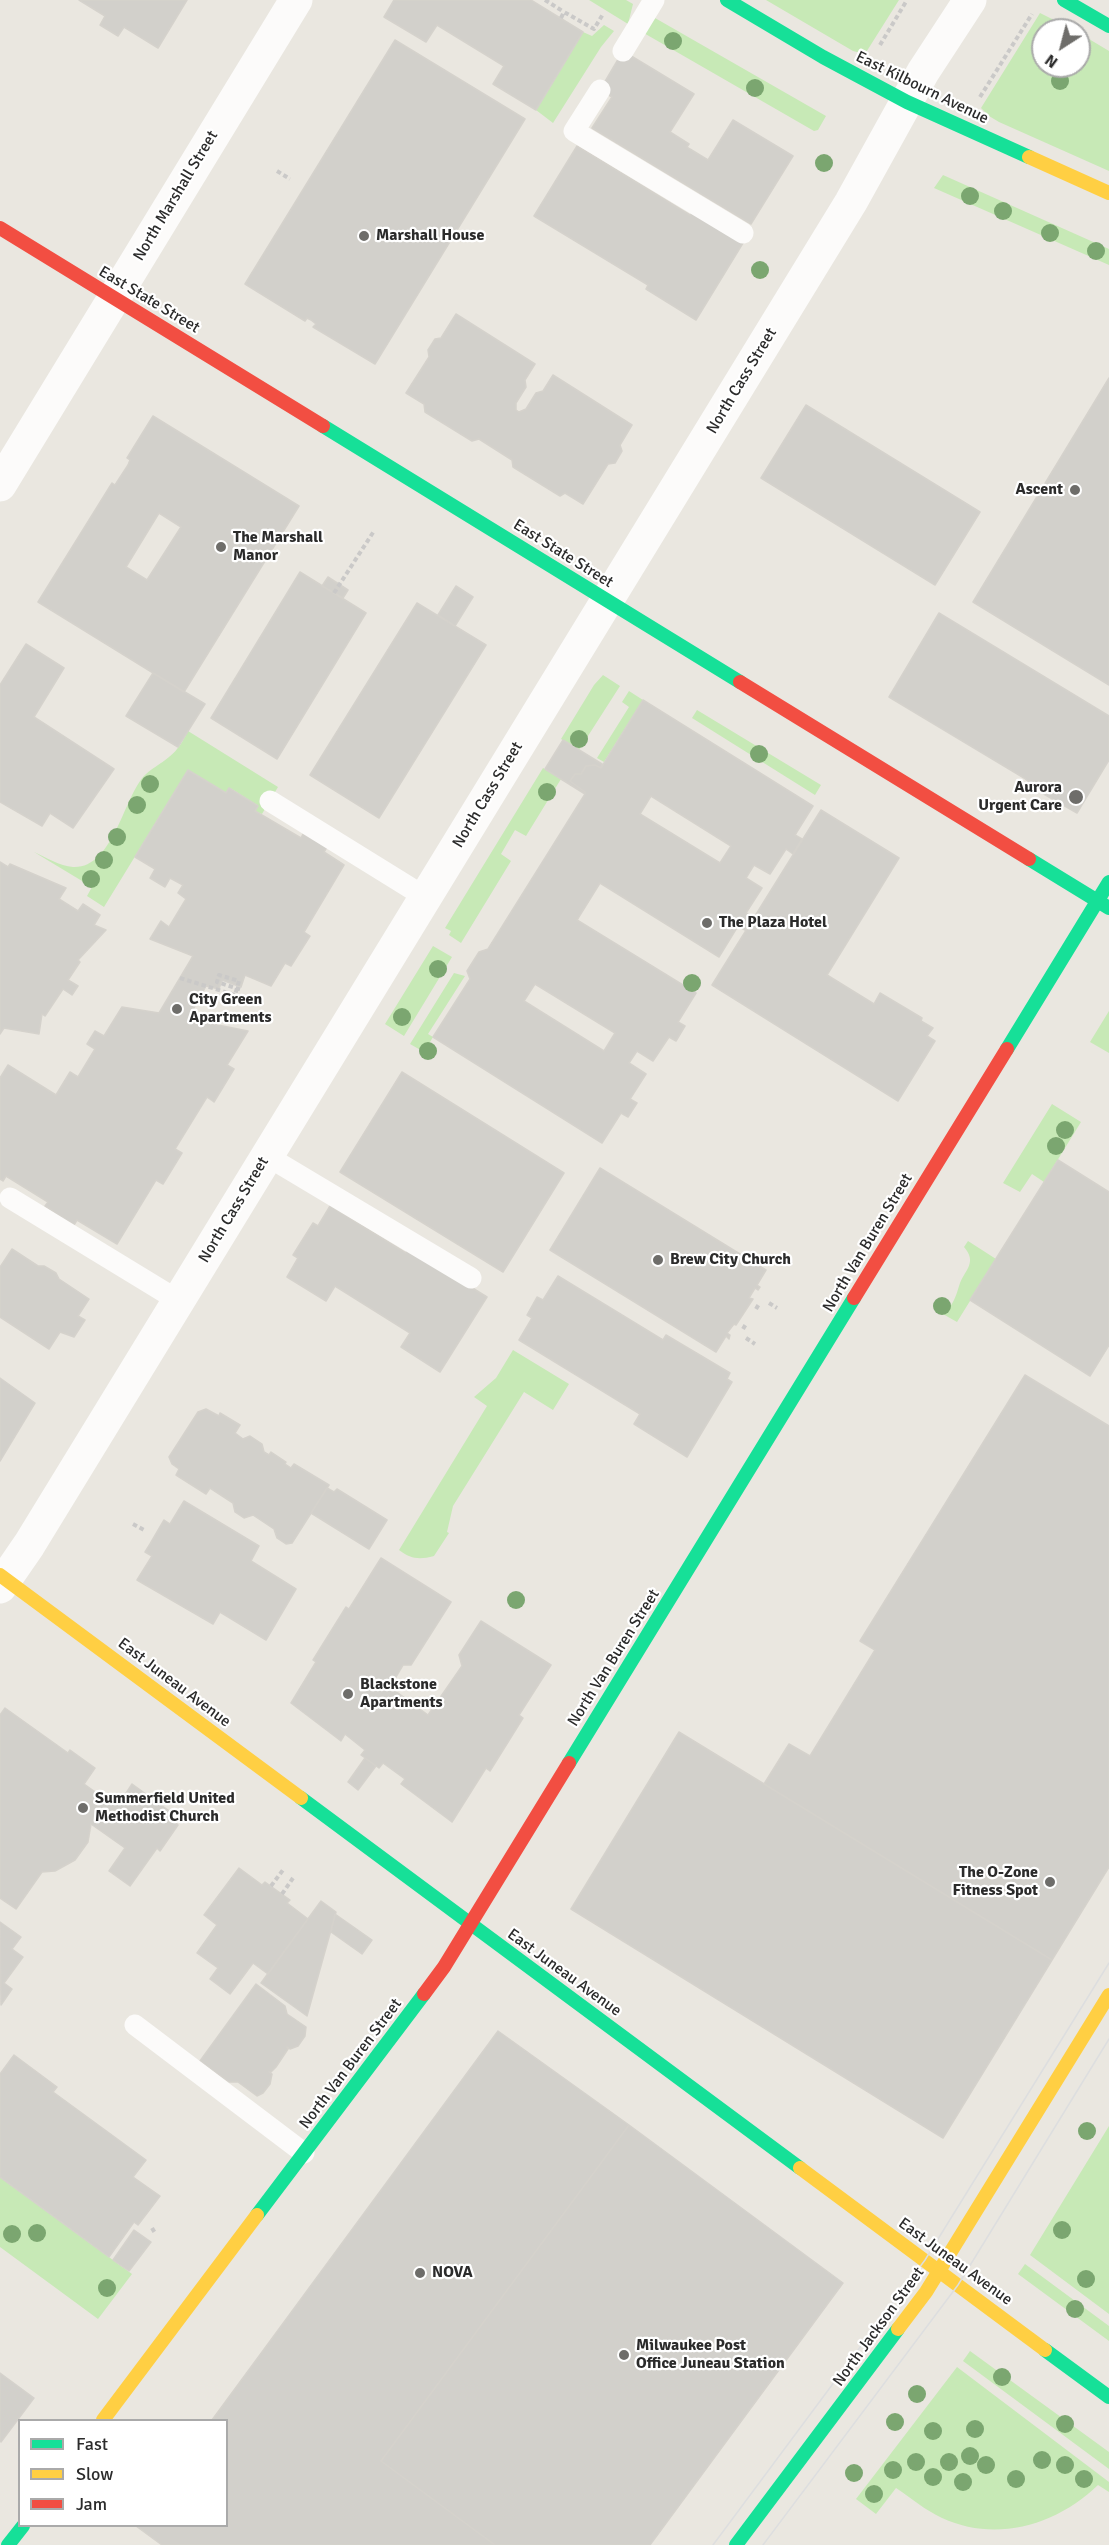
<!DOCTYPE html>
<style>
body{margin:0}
#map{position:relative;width:1109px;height:2545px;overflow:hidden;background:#eae7e0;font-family:Signika,sans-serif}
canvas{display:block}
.legend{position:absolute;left:18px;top:2419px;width:210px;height:108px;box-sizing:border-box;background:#fff;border:2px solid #aaa;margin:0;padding:8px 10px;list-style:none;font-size:18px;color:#2b2b2b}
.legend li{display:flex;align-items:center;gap:12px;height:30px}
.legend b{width:30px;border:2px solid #aaa}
.north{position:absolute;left:1031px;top:18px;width:60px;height:60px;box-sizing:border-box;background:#fff;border:2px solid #aaa;border-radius:50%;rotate:216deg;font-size:16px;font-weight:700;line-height:24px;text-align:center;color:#2b2b2b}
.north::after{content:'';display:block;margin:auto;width:21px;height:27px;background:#6e6d6a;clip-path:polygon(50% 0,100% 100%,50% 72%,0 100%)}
</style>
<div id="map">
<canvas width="1109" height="2545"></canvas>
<ul class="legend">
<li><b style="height:8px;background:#16e098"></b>Fast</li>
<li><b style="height:8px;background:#ffcf43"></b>Slow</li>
<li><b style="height:8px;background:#f24e42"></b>Jam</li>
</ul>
<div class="north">N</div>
</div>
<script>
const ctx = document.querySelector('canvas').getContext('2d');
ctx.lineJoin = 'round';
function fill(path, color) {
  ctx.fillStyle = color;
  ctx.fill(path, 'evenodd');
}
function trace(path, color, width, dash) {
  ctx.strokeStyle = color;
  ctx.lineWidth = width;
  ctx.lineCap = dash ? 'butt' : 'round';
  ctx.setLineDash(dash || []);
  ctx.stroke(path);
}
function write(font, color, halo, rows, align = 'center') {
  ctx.font = font + ' Signika,sans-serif';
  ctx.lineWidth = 4.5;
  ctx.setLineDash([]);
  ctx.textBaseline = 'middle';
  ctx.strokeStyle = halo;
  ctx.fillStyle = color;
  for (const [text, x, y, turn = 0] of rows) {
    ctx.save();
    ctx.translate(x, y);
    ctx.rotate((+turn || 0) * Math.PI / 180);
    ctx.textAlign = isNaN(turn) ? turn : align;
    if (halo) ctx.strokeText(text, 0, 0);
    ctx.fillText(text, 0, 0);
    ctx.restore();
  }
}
fill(new Path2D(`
 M589 0H626L633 4 628 24Z
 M766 0H899L865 54 853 51Z
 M1040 13 1074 30H1043V66H1079V33L1109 51V171L999 122 989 116 981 108Z
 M655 18 826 116 818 130 814 131 642 32Z
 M604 25 614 31 601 47 553 123 536 110 583 32 592 36Z
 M943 175 1109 249V265L934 188Z
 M603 675 620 686 579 750 561 739 594 685Z
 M629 691 643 700 604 762 597 758 629 707 622 702Z
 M697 710 821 785 815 795 692 718Z
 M188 731 278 787 262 814 255 811 257 805 230 788 226 793 188 770 104 907 87 896 92 887 34 852C45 857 60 866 73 867 112 869 123 801 143 777 150 769 161 764 169 757 178 750 183 741 188 731Z
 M543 768 561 779 526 836 515 830 501 854 511 861 461 943 449 935 451 931 445 928Z
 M433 946 452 957 404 1036 385 1024Z
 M454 973 465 976 428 1034 433 1037 424 1052 410 1044Z
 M1109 1011V1053L1090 1042Z
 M1052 1104 1081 1122 1044 1182 1032 1174 1020 1192 1003 1183Z
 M968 1241 996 1259 957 1322 934 1309 938 1299 950 1307C956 1298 957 1292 960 1283 966 1269 977 1262 964 1247Z
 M513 1350 569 1384 553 1410 524 1392 453 1506 447 1532 449 1533 434 1556C419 1560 411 1559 399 1550L487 1406 474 1397 496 1378Z
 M1109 2126V2314L1030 2255Z
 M0 2177 132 2274 98 2319 0 2247Z
 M1025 2264 1109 2326V2341L1018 2274Z
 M970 2351 1109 2452V2469L963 2361Z
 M957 2367 1109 2482V2492L1098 2485C1057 2525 996 2543 942 2518 925 2510 911 2498 896 2488L876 2514 856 2499Z`), '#c7e9b6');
const building = new Path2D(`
 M79 0H187L158 48 124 27 118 36 100 25 105 16Z
 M394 0H531L583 32 536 110 493 84 504 66 437 25 426 42 384 17Z
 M395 40 525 119 375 364 313 327 316 324 311 320 307 318 305 321 245 284Z
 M623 51 694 94 670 132 689 144 687 147 690 149 708 160 733 120 793 156 751 224 592 128 612 97 600 90Z
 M577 146 690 215 692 213 743 243 696 320 646 289 648 285 534 216Z
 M456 314 535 364 525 380 526 387 516 403V410L519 412 526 409 536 393 543 391 553 375 632 425 620 445 622 451 615 463 608 464 583 504 565 493 560 496 513 467 512 460 479 439 472 441 425 412 424 404 406 393 429 357 428 350 435 339 441 338Z
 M1109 378V685L973 602Z
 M806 405 980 512 935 585 761 478Z
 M153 416 299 506 184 692 38 602 112 483 115 485 128 465 130 460 127 458ZM159 513 181 527 147 580 126 567Z
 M300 572 366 613 277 759 211 718Z
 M328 577 348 590 343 598 322 586Z
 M456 586 473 597 455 626 438 615Z
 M417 603 486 645 379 818 310 775Z
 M939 613 1109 716V760L1077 813 1028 785 1029 782 1024 778 889 697Z
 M26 644 64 668 34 717 114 769 73 828 50 813 42 826 0 802V685Z
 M153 673 205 704 178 747 126 716Z
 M643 700 813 806 795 835 802 839 793 854 786 849 770 874 754 865 746 878 762 888 746 913 753 917 745 930 738 926 719 957 600 883 577 920 696 993 678 1022 685 1026 676 1041 669 1037 653 1061 637 1051 629 1063 646 1074 630 1099 637 1103 628 1117 621 1113 602 1143 433 1037 470 979 467 971 479 952 488 949 585 794V792L570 781 575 774H581L586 766 595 765 601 768ZM651 796 731 846 720 863 640 814ZM535 984 615 1033 604 1051 524 1001Z
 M563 740 602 764 601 768 595 765 586 766 581 774H575L570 781 585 792V794L545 769Z
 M188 770 226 793 229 788 258 806 255 811 301 838 303 834 327 847 324 852 344 865 304 932 310 936 291 966 285 963 271 986 245 975 241 987 222 980 219 989 206 986 188 1019 248 1031 227 1065 234 1069 214 1102 207 1097 175 1149 182 1153 163 1184 156 1180 117 1244 77 1220 74 1225 45 1206 48 1202 6 1176 3 1181 0 1179V1078L8 1065 56 1095 70 1072 78 1077 95 1049 87 1044 95 1031 104 1036 122 1007 159 1013 193 956 150 939 161 921 169 927 186 899 178 893 183 885 170 878 165 887 150 878 155 869 135 857Z
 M821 810 899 858 827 975 874 1004 880 993 922 1018 921 1021 933 1028 927 1036 935 1041 898 1101 712 985Z
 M0 862 8 867 10 864 66 888 59 899 78 911 83 904 100 915 94 925 106 930 78 960 80 962 68 980 78 986 72 995 63 989 45 1016 42 1014 39 1034 4 1028 0 1034Z
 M402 1072 564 1173 503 1272 340 1172Z
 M1058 1160 1109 1192V1345L1090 1376 970 1300Z
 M600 1168 766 1270 757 1285 760 1287 758 1290 755 1288 749 1298 753 1299 736 1325 734 1324 727 1333 730 1335 729 1339 726 1336 716 1352 550 1250Z
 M330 1206 406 1253 408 1248 487 1297 440 1372 401 1347 410 1333 335 1286 326 1301 287 1277 298 1258 293 1255 313 1223 318 1226Z
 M12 1249 38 1266H44L56 1273 59 1279 89 1299 78 1316 85 1320 74 1337 60 1332 49 1349 0 1317V1267Z
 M558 1276 663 1340 666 1335 730 1373 727 1379 732 1382 687 1457 634 1424 640 1414 519 1340 532 1318 527 1315 537 1297 543 1300Z
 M1025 1375 1109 1426V1867L1052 1960 764 1784 789 1744 810 1756 875 1650 860 1641Z
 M0 1378 35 1403 0 1461Z
 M206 1409 219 1416 220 1413 240 1425 235 1433 243 1439 250 1436 262 1444 264 1452 269 1455 271 1452 286 1462 285 1464 291 1468 294 1464 329 1485 292 1543 286 1544 277 1538 274 1529 253 1515 244 1518 235 1512 233 1503 210 1488 206 1494 176 1475 179 1469 172 1464 169 1457 198 1412Z
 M327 1488 334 1492 337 1489 387 1520 369 1549 311 1513Z
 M184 1501 259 1546 251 1561 296 1589 266 1640 220 1612 213 1624 137 1580 152 1556 145 1552 150 1544 164 1520 170 1524Z
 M381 1558 451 1602 411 1665H403L390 1687 428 1715 462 1666 459 1655 481 1621 551 1665 519 1715 523 1718 490 1771 486 1768 452 1822 401 1784 405 1779 383 1763 379 1768 361 1755 365 1750 345 1734 341 1741 291 1703 316 1662 313 1660 346 1607 349 1609Z
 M5 1708 68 1753 70 1750 95 1768 84 1784 101 1796 99 1799 106 1804 121 1801 132 1784 179 1818 176 1823 178 1825 160 1851 157 1848 130 1886 109 1871 125 1848 91 1824 88 1842 75 1860 55 1871 42 1872 16 1909 0 1898V1715Z
 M679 1732 1052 1960 943 2138 571 1909Z
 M365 1758 376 1766 358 1790 348 1782Z
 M239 1868 262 1885 265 1882 290 1900 287 1903 308 1919 268 1974 253 1963 230 1994 210 1979 218 1968 197 1953 217 1925 204 1915Z
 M321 1901 336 1912 307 2016 261 1983Z
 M335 1914 372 1940 362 1954 331 1932Z
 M0 1922 21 1937 12 1949 23 1957 4 1983 12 1989 1 2005Z
 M256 1984 285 2006 287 2014 306 2027 305 2036 298 2046 290 2049 287 2047 288 2049 276 2067 271 2072H269L272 2074 270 2084 263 2093 257 2096 238 2082H229L200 2061Z
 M498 2031 629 2125 381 2461 495 2545H162L136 2526H226V2420H212Z
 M14 2055 57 2087 53 2092 146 2160 133 2177 160 2196 138 2225 134 2222 109 2257 0 2177V2074Z
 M629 2125 843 2283 650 2545H495L381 2461Z
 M134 2230 151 2242 129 2271 113 2260Z
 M0 2373 34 2398 1 2442 0 2441Z`);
fill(building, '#d2d0cb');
trace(building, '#d5d2cc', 1.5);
trace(new Path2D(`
 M545 0 564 12
 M561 18 564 12 594 29 603 14
 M880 45 907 0
 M980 97 1032 14
 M277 171 290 179
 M334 593 374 531
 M180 978 235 995 239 981 219 975 217 982 242 990
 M256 1015 264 1019
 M769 1303 777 1308
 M756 1309 759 1304
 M743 1329 746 1324
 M746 1338 755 1344
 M133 1524 144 1530
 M271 1886 283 1870
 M282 1894 293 1878
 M152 2228 155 2233`), '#cac9c8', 4, [4.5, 3]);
trace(new Path2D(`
 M623 51 654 0
 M600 90 574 131 743 233
 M270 801 425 897
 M267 1156 471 1278
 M10 1198 179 1301
 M135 2025 304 2153`), '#fcfbfa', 21);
trace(new Path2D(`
 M0 485 296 0
 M0 1587 29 1545 851 202 923 72 970 0`), '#fcfbfa', 33);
trace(new Path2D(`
 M727 0 823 57 907 102 1029 157
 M1064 0 1109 26
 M323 426 740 682
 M1029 859 1109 908
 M1007 1049 1109 882
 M569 1763 854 1298
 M301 1798 800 2168
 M257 2215 424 1994
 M1045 2350 1109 2397
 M8 2545 23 2526
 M736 2545 898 2329`), '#16e098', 14);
trace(new Path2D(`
 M1029 157 1109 193
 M0 1575 301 1798
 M800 2168 1045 2350
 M898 2329 926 2292 1109 1995
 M103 2420 257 2215`), '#ffcf43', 14);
trace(new Path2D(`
 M0 228 323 426
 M740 682 1029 859
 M854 1298 1007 1049
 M424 1994 444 1967 569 1763`), '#f24e42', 14);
trace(new Path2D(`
 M713 2545 925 2260 1109 1963
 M763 2545 958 2285 1109 2039`), '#dddedf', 1.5);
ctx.fillStyle = '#7ba670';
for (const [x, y] of [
 [673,41],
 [1060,81],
 [755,88],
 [824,163],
 [970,196],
 [1003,211],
 [1050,233],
 [1096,251],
 [760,270],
 [579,739],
 [759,754],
 [150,784],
 [547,792],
 [137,805],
 [117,837],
 [104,860],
 [91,879],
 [438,969],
 [692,983],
 [402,1017],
 [428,1051],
 [1065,1130],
 [1056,1146],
 [942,1306],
 [516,1600],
 [1087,2131],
 [1062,2230],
 [37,2233],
 [12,2234],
 [1086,2279],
 [107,2288],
 [1075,2309],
 [1002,2377],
 [917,2394],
 [895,2422],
 [1065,2424],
 [975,2429],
 [933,2431],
 [970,2456],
 [1042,2460],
 [916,2462],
 [949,2462],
 [986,2465],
 [1065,2465],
 [893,2470],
 [854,2473],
 [933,2477],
 [1016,2479],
 [1084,2479],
 [963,2482],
 [874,2494]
]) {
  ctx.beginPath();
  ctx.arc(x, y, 9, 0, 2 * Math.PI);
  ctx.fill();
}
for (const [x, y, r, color] of [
 [364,236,6,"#6e6d6a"],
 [1075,490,6,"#6e6d6a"],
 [221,547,6,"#6e6d6a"],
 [1076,797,8,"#6e6d6a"],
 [707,923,6,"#6e6d6a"],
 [177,1009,6,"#6e6d6a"],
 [658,1260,6,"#6e6d6a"],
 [348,1694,6,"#6e6d6a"],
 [83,1808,6,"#6e6d6a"],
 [1050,1882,6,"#6e6d6a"],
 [420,2273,6,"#6e6d6a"],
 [624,2355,6,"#6e6d6a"]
]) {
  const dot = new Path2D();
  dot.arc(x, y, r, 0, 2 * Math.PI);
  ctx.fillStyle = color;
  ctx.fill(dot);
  trace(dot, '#fff', 2);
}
write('16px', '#2b2b2b', '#fff', [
 ["East Kilbourn Avenue",922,88,26],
 ["North Marshall Street",176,196,-59],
 ["East State Street",149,300,31],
 ["North Cass Street",742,381,-59],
 ["East State Street",563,554,32],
 ["North Cass Street",488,795,-59],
 ["North Cass Street",234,1210,-59],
 ["North Van Buren Street",868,1243,-59],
 ["North Van Buren Street",614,1658,-58],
 ["East Juneau Avenue",174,1683,37],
 ["East Juneau Avenue",564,1973,36],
 ["North Van Buren Street",351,2064,-53],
 ["East Juneau Avenue",955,2262,36],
 ["North Jackson Street",879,2327,-54]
]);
write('bold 16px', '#2b2b2b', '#fff', [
 ["Marshall House",376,236],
 ["Ascent",1063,490,"right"],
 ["The Marshall",233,538],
 ["Manor",233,556],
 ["Aurora",1062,788,"right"],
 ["Urgent Care",1062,806,"right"],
 ["The Plaza Hotel",719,923],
 ["City Green",189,1000],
 ["Apartments",189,1018],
 ["Brew City Church",670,1260],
 ["Blackstone",360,1685],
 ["Apartments",360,1703],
 ["Summerfield United",95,1799],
 ["Methodist Church",95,1817],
 ["The O-Zone",1038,1873,"right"],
 ["Fitness Spot",1038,1891,"right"],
 ["NOVA",432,2273],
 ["Milwaukee Post",636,2346],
 ["Office Juneau Station",636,2364]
], 'left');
</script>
